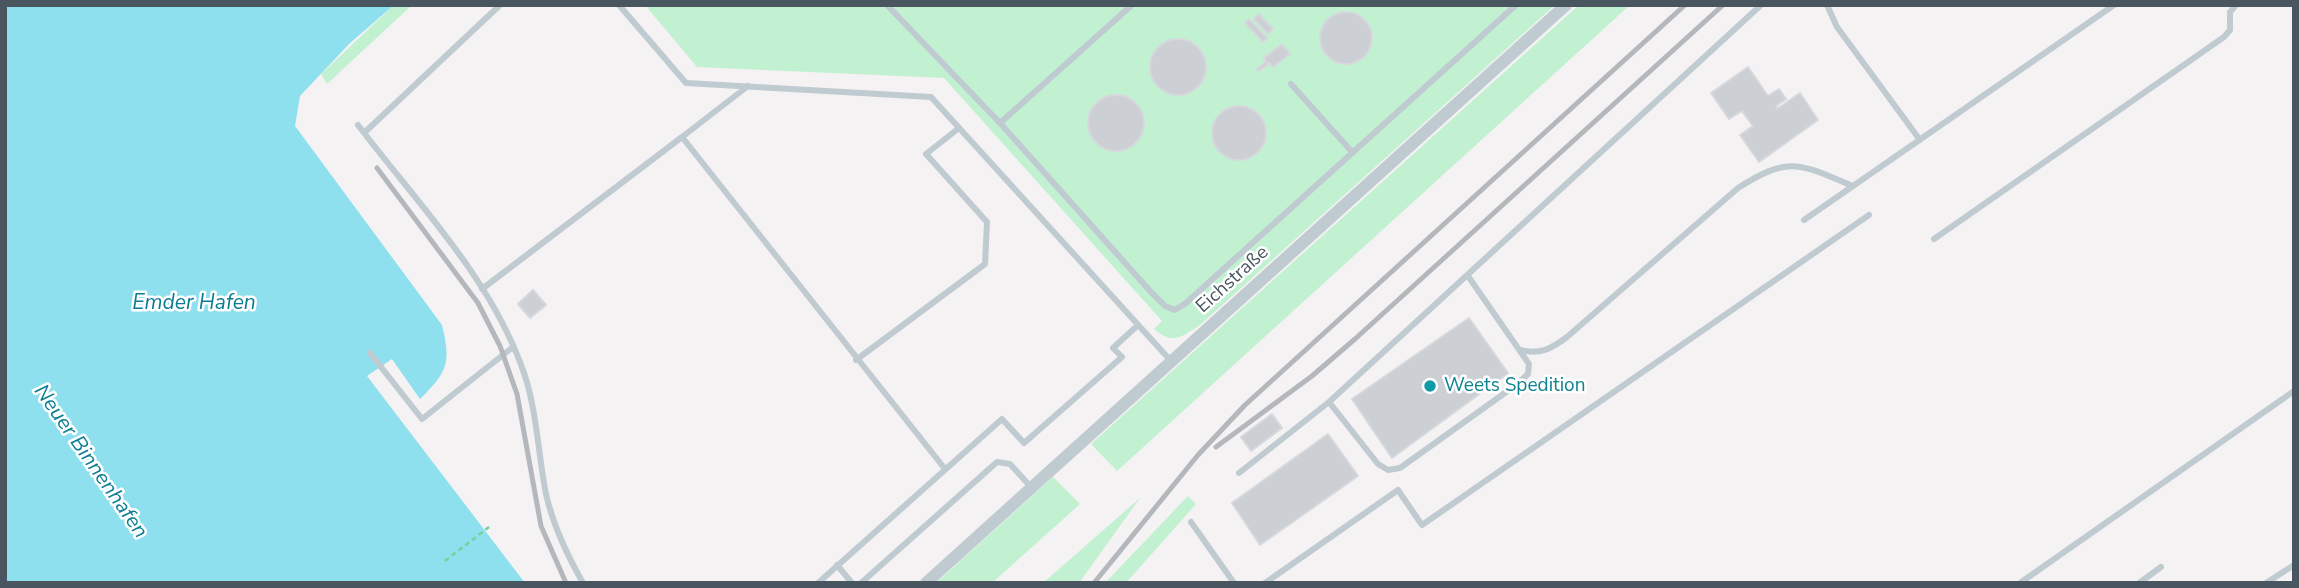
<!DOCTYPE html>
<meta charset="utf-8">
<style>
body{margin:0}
#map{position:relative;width:2299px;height:588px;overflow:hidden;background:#f4f2f2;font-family:"Nunito Sans",sans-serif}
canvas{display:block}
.frame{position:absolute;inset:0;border:7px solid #495660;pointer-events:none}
</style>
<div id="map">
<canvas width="2299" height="588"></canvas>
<div class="frame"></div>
</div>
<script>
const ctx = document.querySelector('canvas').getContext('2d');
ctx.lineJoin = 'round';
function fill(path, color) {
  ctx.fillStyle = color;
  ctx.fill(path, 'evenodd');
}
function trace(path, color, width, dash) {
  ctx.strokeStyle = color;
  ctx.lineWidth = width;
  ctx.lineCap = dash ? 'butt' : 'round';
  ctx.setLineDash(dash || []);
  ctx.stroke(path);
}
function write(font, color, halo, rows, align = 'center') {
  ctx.font = font + ' "Nunito Sans",sans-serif';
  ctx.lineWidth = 5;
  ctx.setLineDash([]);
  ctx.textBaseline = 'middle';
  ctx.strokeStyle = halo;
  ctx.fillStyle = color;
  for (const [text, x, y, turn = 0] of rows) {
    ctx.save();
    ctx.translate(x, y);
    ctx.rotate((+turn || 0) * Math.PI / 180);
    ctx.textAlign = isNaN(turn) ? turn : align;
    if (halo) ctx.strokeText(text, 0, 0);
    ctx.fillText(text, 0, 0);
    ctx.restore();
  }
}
fill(new Path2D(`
 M394 5H412L327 84 321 74Z
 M645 5H1555L1200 325C1180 338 1173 345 1154 329L1162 321 944 78 697 67Z
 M1579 5H1630L1117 471 1091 444Z
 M1053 477 1080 504 992 583H936Z
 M1188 496 1196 504 1126 583H1105Z
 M1140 498 1079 583H1043Z`), '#c1f1d1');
fill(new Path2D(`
 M5 5H394L350 43 300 96 295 126 442 325C451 362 448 372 420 399L392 359 367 376 525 583H5Z`), '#8ee0ee');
const building = new Path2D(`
 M1320 38a26 26 0 1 1 52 0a26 26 0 1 1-52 0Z
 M1259 14 1273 29 1268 34 1254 19Z
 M1249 19 1267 38 1263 42 1245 23Z
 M1150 67a28 28 0 1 1 56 0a28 28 0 1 1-56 0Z
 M1282 44 1290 54 1273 67 1269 63 1259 71 1257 69 1266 61 1264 58Z
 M1748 67 1768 96 1779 89 1786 99 1776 106 1777 109 1800 93 1818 120 1759 162 1740 135 1753 126 1742 111 1729 119 1711 93Z
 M1088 123a28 28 0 1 1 56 0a28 28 0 1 1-56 0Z
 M1212 133a27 27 0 1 1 54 0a27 27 0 1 1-54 0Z
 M533 290 546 305 530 318 518 304Z
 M1469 318 1508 373 1392 458 1352 399Z
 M1272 414 1282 428 1251 451 1241 437Z
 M1328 434 1358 476 1260 545 1232 503Z`);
fill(building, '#cccfd4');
trace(building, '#d6d8dd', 2);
trace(new Path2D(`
 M445 561 489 527`), '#78d0a0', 2.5, [5, 3.5]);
trace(new Path2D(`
 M619 5 686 83 931 97 1171 361
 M887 5 1000 123 1151 292 1165 306 1175 310 1186 303 1516 5
 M1827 5 1837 27 1920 140
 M1291 84 1353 153
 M748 86 682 137 945 469
 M1000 123 1132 5
 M358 125C417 203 492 279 524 373 537 411 538 454 546 494 553 525 567 555 583 583
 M364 133 500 5
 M1804 220 2114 5
 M1934 239 2224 37 2230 30V12L2236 5
 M482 289 682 137
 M1520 350C1540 355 1551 349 1567 337L1738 188C1790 155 1799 164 1853 186
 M370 353 422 419 513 347
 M856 360 985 264 987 222 926 154 959 128
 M1329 402 1378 464 1388 470 1400 468 1516 385 1528 374 1529 364 1468 276
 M1239 473 1329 402 1761 5
 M1191 522 1234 583
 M837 565 852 583
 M818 583 1002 419 1024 443 1122 357 1113 348 1138 325
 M861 583 997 462 1010 464 1031 487
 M1265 583 1398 490 1422 525 1869 215
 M2020 583 2294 391
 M2139 583 2161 567
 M2266 583 2294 565`), '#c0cad1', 6);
trace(new Path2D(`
 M926 583 1566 5`), '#c0cad1', 12);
trace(new Path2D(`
 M377 168 478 303 500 346 517 394 541 526 566 583
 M1216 447 1312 376 1355 339 1723 5
 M1094 583 1198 455 1245 405 1685 5`), '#b4b8bc', 5);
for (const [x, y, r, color] of [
 [1430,386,7,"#0f9aa8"]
]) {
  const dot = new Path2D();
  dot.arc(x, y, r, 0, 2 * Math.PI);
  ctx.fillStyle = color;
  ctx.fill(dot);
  trace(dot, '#fff', 2.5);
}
write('19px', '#495660', '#fff', [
 ["Eichstraße",1233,280,-42]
]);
write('19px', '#0d838f', '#fff', [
 ["Weets Spedition",1444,386]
], 'left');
write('italic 21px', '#0b7d93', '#fff', [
 ["Emder Hafen",194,304],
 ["Neuer Binnenhafen",90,462,55]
]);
</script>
